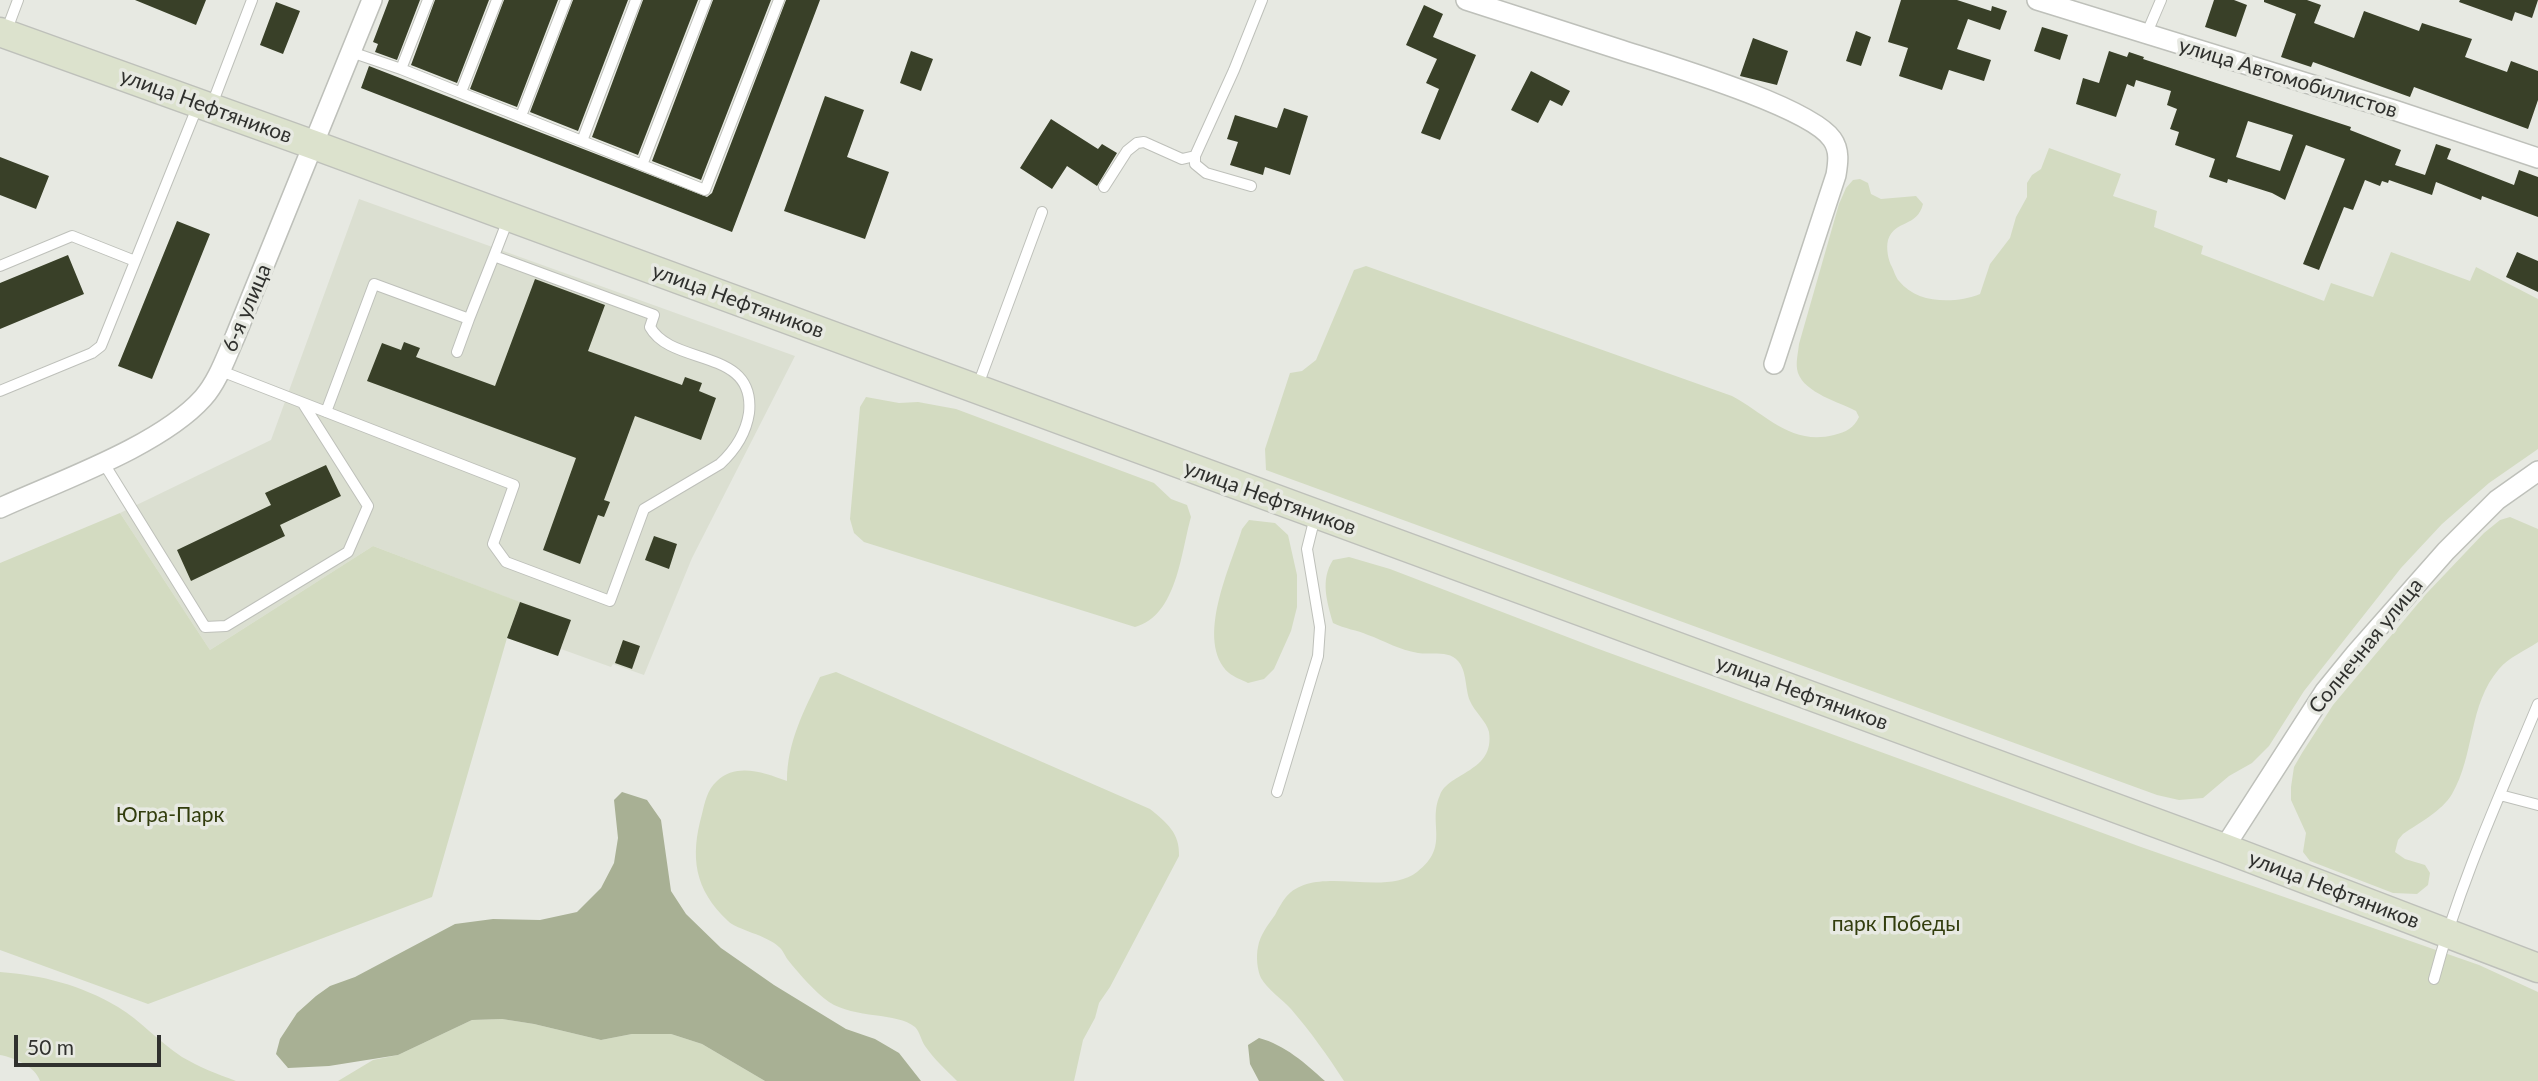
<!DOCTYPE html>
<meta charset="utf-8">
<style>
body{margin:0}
#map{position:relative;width:2538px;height:1081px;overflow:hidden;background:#e7e9e2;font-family:Lato,sans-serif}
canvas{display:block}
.scale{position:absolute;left:14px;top:1035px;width:147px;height:32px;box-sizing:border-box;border:4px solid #30312e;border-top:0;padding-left:9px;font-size:21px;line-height:24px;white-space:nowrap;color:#30312e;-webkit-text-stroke:5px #e7e9e2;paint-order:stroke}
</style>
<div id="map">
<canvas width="2538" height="1081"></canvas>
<div class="scale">50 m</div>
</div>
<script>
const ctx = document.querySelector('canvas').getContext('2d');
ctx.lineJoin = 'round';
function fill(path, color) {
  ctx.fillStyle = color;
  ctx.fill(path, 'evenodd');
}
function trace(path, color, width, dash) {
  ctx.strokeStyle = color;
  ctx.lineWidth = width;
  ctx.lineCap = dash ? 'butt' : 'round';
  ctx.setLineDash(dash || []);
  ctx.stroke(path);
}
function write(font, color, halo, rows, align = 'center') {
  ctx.font = font + ' Lato,sans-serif';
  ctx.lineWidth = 7;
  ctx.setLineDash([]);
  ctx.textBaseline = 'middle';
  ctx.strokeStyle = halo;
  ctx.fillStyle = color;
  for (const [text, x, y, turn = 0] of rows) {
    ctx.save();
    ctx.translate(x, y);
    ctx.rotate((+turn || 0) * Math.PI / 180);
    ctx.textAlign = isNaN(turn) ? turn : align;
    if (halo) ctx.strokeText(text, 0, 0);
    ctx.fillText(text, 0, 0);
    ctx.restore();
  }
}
fill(new Path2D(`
 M359 199 795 356 692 558 644 675 613 664 611 667 561 649 558 656 507 638 519 602 373 546 210 650 120 513 271 440Z`), '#dbdfd1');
fill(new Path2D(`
 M2049 148 2121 174 2113 196 2157 211 2154 227 2203 246 2201 254 2324 301 2331 283 2373 297 2391 252 2470 281 2476 267 2538 299V449L2489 483 2442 524 2401 568 2304 691 2269 746 2252 763 2229 776 2203 798 2179 800 2157 795 1266 470 1265 449 1290 373 1302 371 1316 360 1354 270 1366 266 1732 396C1766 414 1791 446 1834 435 1846 432 1854 428 1859 417L1856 411C1839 402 1805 393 1798 373 1795 364 1798 354 1799 344L1839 204 1846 188 1853 180 1860 179 1868 183 1871 194 1881 199 1916 196 1923 204C1917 228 1895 219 1888 240 1886 248 1888 260 1892 267 1894 271 1896 278 1899 281 1917 304 1955 304 1980 294L1990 264 2010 238 2016 217 2027 197V183L2032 175 2041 169Z
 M866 397 899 403 918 402 956 409 1154 483 1171 499 1187 505 1191 517C1181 552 1177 616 1135 627L864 542 854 533 850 519 860 407Z
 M120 513 210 650 373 546 520 602 507 638 432 897 148 1004 0 950V563Z
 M2510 517 2538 529V642C2525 651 2509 657 2499 669 2468 705 2475 755 2452 794 2442 811 2419 823 2403 834L2398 840 2395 852 2405 859 2425 865 2430 873 2428 885 2417 894 2393 893 2310 861 2303 852 2306 833 2291 800V787L2294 767 2302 753 2333 705 2426 594 2484 533 2500 520Z
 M1249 520 1275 523 1288 535 1297 575V607L1291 631 1274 669 1264 679 1248 683C1242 680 1234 677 1229 673 1194 641 1231 566 1242 529Z
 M1349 557 1390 569 1596 648 2141 847 2479 965 2538 992V1081H1344C1328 1056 1310 1031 1291 1009 1282 999 1267 989 1261 978 1257 970 1256 956 1258 947 1260 935 1268 925 1275 915 1278 909 1282 902 1286 897 1315 863 1383 898 1417 872 1451 846 1427 824 1440 795 1449 772 1495 772 1489 732 1487 722 1474 711 1470 701 1465 689 1467 671 1458 661 1449 650 1430 655 1418 653 1399 650 1385 641 1368 635 1357 630 1345 629 1333 623 1327 602 1320 580 1333 560Z
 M836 672 1150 809C1167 823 1180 833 1179 856L1110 987 1099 1003 1095 1018 1083 1040 1074 1081H957C946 1070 934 1059 925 1046 921 1040 920 1032 915 1027 897 1012 855 1019 829 1002 814 991 800 975 788 960 785 956 783 950 779 947 767 935 737 930 728 921 694 889 690 857 702 814 705 802 707 790 717 781 737 762 765 773 787 781 787 742 804 711 820 677Z
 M0 972C42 975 81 985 118 1007 141 1021 159 1042 182 1057 199 1067 217 1074 236 1081H40C35 1066 15 1058 0 1055Z
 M502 1019 534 1024 601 1040 632 1034H671L702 1044 765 1081H338L373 1060 398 1055 472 1020Z`), '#d3dbc1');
fill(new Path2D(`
 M622 792 647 800 661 820 671 891 686 914 721 948 774 985 846 1029 875 1039 899 1053 921 1081H765L702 1044 671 1034H632L601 1040 534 1024 502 1019 472 1020 398 1055 329 1066 288 1068 276 1054 280 1039 297 1013 316 996 330 986 355 977 455 924 493 919 540 920 577 912 601 888 614 863 618 838 614 800Z
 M1259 1038C1285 1045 1305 1063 1325 1081H1259L1250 1064 1248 1045Z`), '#a8b094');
fill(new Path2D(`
 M135 0H206L196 25Z
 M389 0H420L397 60 375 52 378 44 373 42Z
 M435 0H489L457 83 411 65Z
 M504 0H558L517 107 470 89Z
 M573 0H628L578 131 530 112Z
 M643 0H698L638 155 592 137Z
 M713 0H771L701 180 652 161Z
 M786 0H820L732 232 361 88 369 66 707 197 712 193Z
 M1901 0H1957L1991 11 1992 6 2007 11 2000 30 1968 19 1957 49 1991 60 1984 81 1949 70 1942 90 1899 76 1908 48 1888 42Z
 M2214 0H2234L2247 5 2236 37 2205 27Z
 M2264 0H2307L2321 5 2314 23 2354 38 2364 11 2419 31 2422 23 2472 39 2465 57 2507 72 2511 61 2538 71V100L2528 129 2414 87 2410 97 2313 62 2311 67 2281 57 2296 14 2264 2Z
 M2460 0H2538L2532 18 2515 12 2512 21 2459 2Z
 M276 2 300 11 283 54 260 45Z
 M1424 5 1443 14 1433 37 1476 55 1440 140 1421 133 1439 89 1426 83 1437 59 1406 45Z
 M2042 27 2068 35 2060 60 2034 51Z
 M1856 31 1871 37 1861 66 1846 61Z
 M1753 38 1788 51 1777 85 1740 76Z
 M911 51 933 59 921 91 900 83Z
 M2109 51 2127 57 2129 52 2144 57 2143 59 2351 127 2350 130 2401 150 2395 165 2425 175 2436 144 2451 149 2447 159 2514 185 2519 170 2538 177V217L2482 196 2481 200 2436 182 2432 195 2389 180 2388 183 2382 181 2380 186 2365 180 2353 210 2344 207 2319 270 2303 264 2345 159 2306 145 2285 200 2272 193 2228 179 2227 183 2209 177 2215 159 2175 145 2179 132 2170 129 2177 109 2167 105 2171 91 2136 80 2134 87 2127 84 2116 117 2076 104 2083 78 2099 83ZM2248 121 2293 135 2280 171 2236 157Z
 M1531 71 1570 91 1562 106 1550 100 1538 123 1511 110Z
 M825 96 864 110 847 157 889 172 865 239 784 211Z
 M1284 108 1308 116 1290 175 1265 167 1263 175 1230 165 1238 142 1227 139 1235 115 1277 128Z
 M1051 119 1098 149 1102 144 1117 153 1097 186 1067 166 1052 189 1020 168Z
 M0 157 49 176 36 209 0 195Z
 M177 221 210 234 152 379 118 366Z
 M2517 252 2538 261V292L2506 277Z
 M68 255 84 294 0 329V283Z
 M535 279 605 305 588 351 682 385 685 377 702 383 699 391 716 398 701 440 635 416 604 500 610 502 604 517 598 515 580 564 543 550 576 458 367 381 382 343 401 350 404 342 420 348 416 357 495 386Z
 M326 465 341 496 280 525 285 536 191 581 177 550 271 505 265 493Z
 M654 536 677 544 669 569 645 560Z
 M520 602 571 620 558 656 507 638Z
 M623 640 640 646 632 669 615 663Z`), '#394028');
const lane = new Path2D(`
 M6 32 18 0
 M2146 35 2161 0
 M351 52 401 69 705 190 779 0
 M401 69 428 0
 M461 92 497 0
 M211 107 252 0
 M521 116 566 0
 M582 141 636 0
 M642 165 706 0
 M1251 186 1206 173 1195 164V156L1234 70 1262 0
 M1104 187 1127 151 1137 143 1144 142 1182 159 1195 156
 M494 256 509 217
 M0 266 72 236 135 261
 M457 352 469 319
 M221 371 514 485 493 544 506 562 610 601 644 509 720 464C734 451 746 433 749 413 756 347 672 367 650 327L654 315 494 256 469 319 374 284 326 412
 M978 385 1042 212
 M0 391 92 353 101 346 198 105
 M103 462 205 627 226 626 348 552 368 506 304 405
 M1277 792 1318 656 1320 627 1307 549 1315 517
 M2500 795 2538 805
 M2434 979C2459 884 2500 795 2538 704`);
const street = new Path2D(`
 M1466 0C1517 16 1567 33 1618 49 1661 63 1809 106 1832 139 1840 150 1838 163 1836 175L1774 364
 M2037 0 2394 110 2538 158
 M0 508C59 481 160 446 203 398 218 381 226 357 235 337L372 0
 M2224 848 2325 691 2356 653 2446 551 2497 500 2538 471`);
const secondary = new Path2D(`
 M0 32 314 145 2224 848 2538 968`);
trace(lane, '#bec0ba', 12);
trace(street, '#bec0ba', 22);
trace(secondary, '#bec0ba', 31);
trace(lane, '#fff', 10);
trace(street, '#fff', 19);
trace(secondary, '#dce2cd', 28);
write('21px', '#30312e', '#e7e9e2', [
 ["улица Автомобилистов",2288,78,17],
 ["улица Нефтяников",206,106,20],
 ["улица Нефтяников",738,301,20],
 ["6-я улица",247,308,-67],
 ["улица Нефтяников",1270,498,20],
 ["Солнечная улица",2366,646,-51],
 ["улица Нефтяников",1802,693,20],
 ["улица Нефтяников",2334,890,21]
]);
write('21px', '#323d0d', '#e7e9e2', [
 ["Югра-Парк",170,815],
 ["парк Победы",1896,924]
]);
</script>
